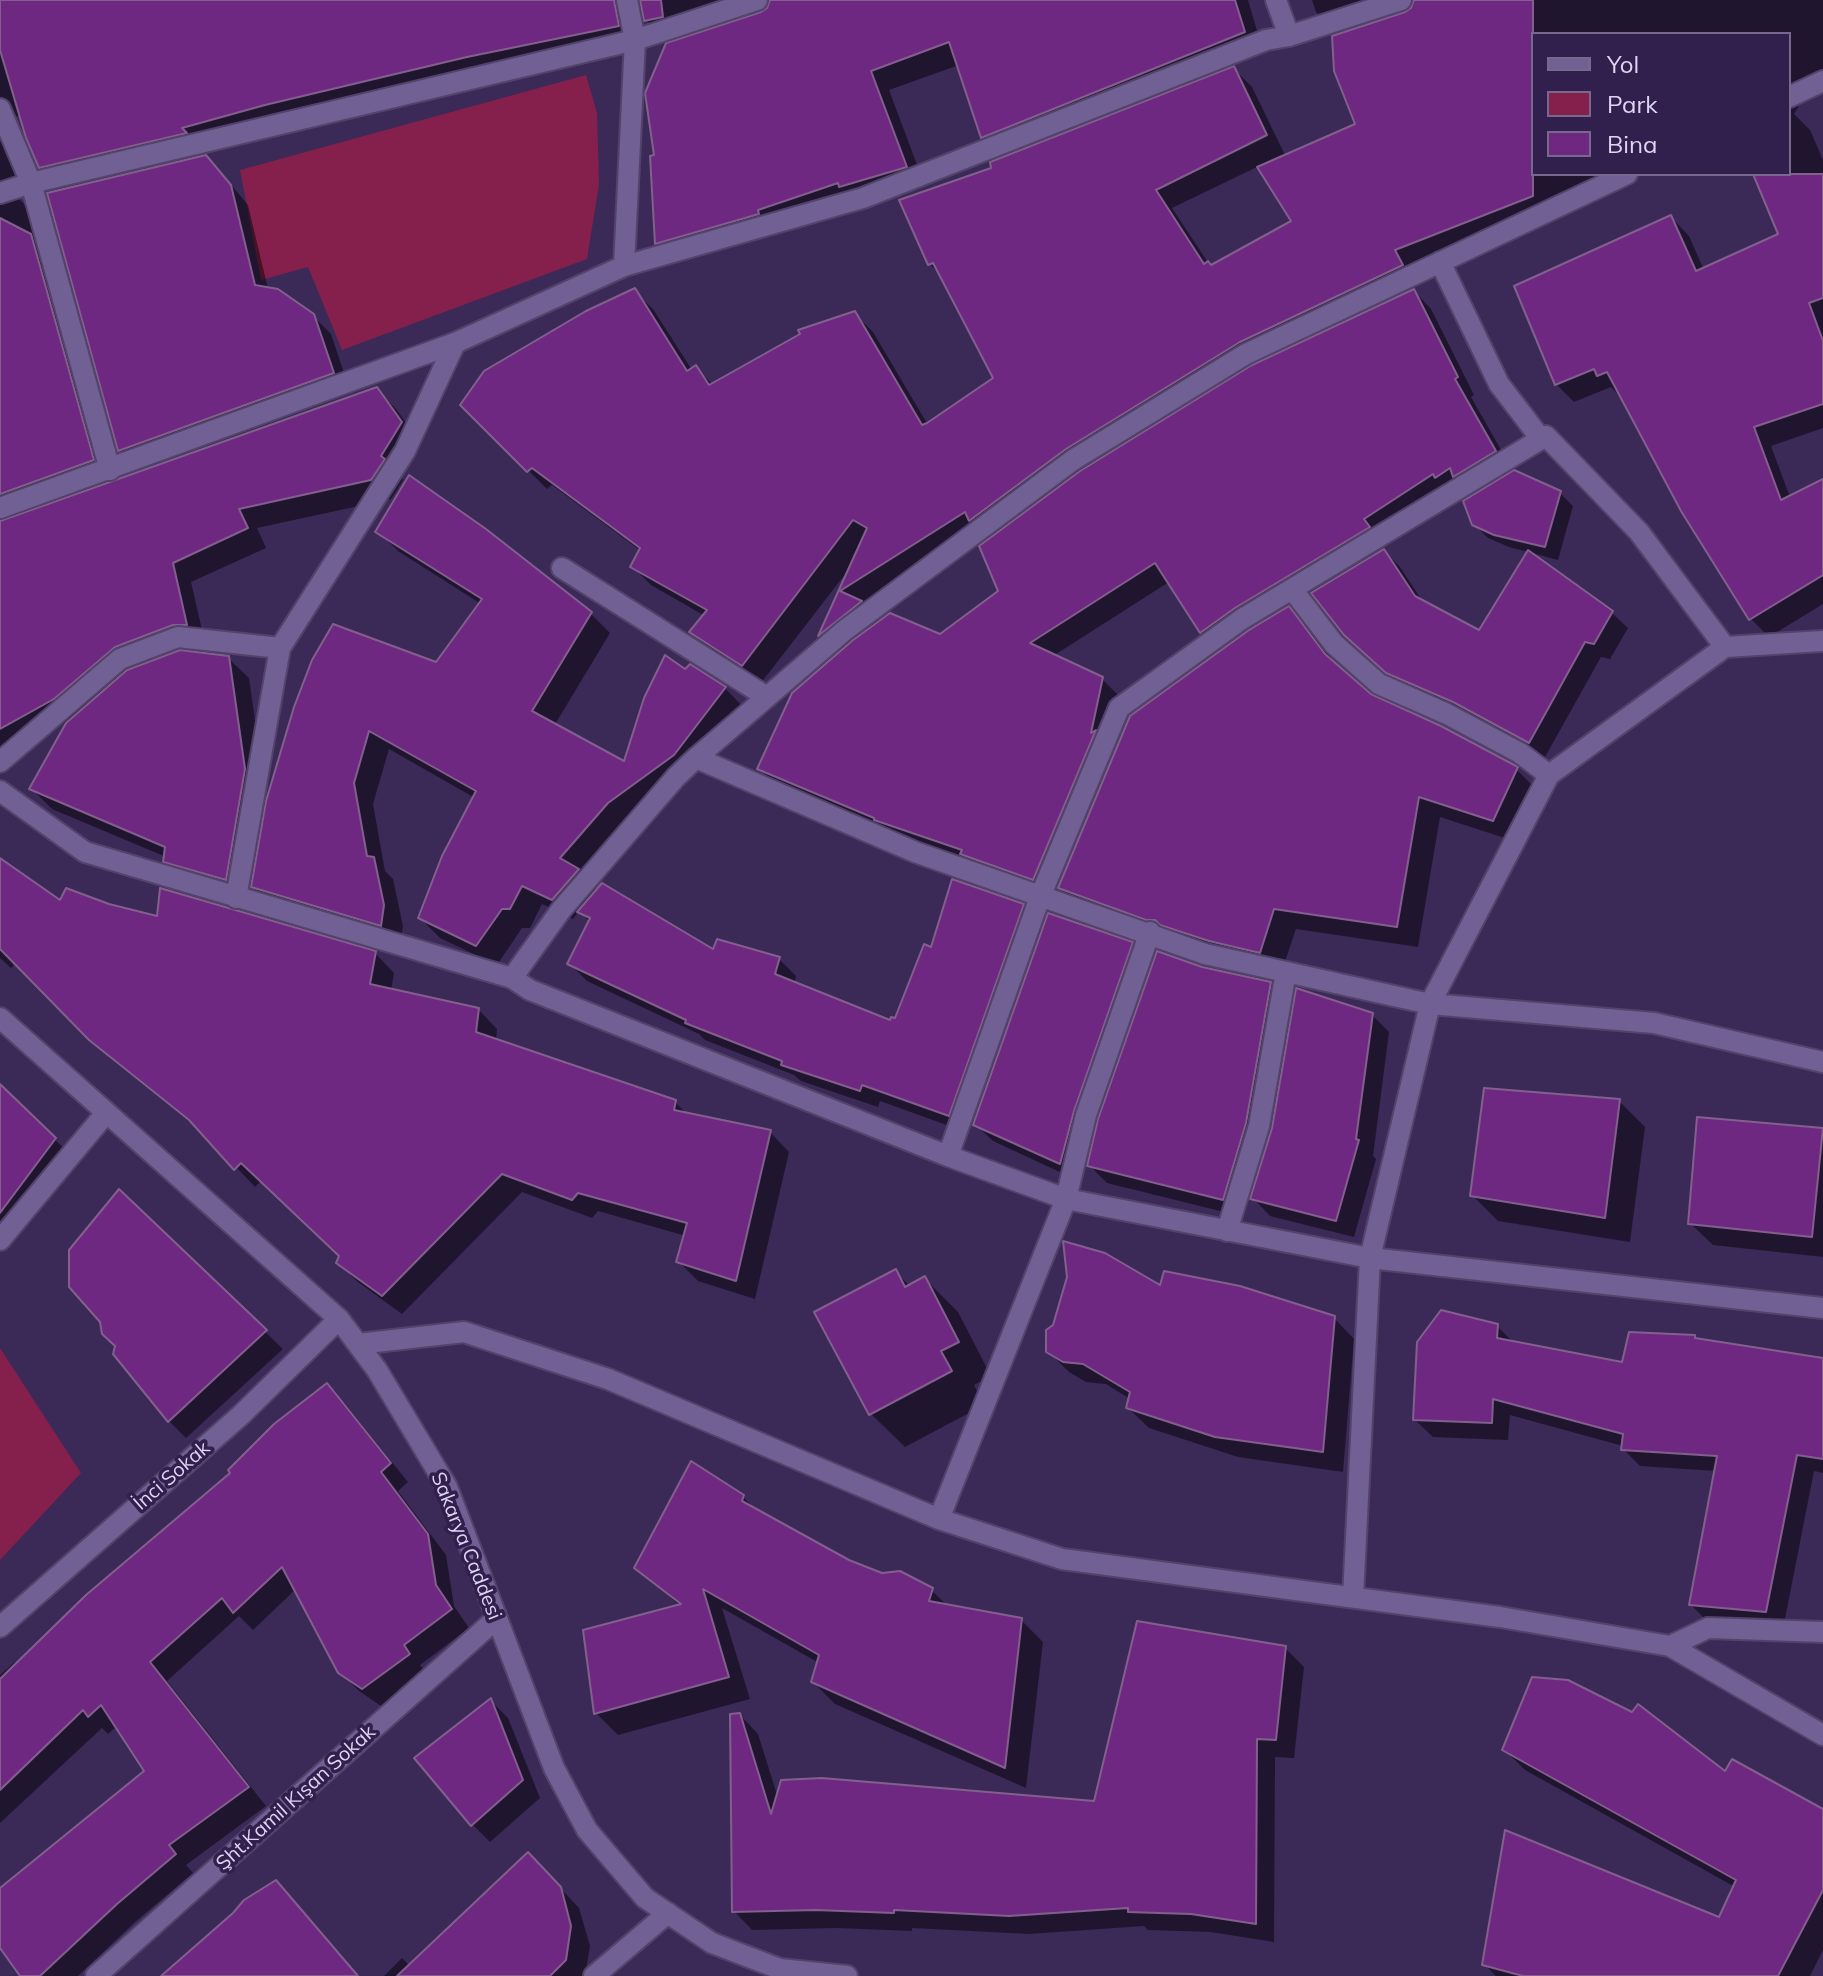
<!DOCTYPE html>
<meta charset="utf-8">
<style>
body{margin:0}
#map{position:relative;width:1823px;height:1976px;overflow:hidden;background:#3b2958;font-family:Mulish,sans-serif}
canvas{display:block}
.legend{position:absolute;left:1531px;top:32px;width:260px;height:144px;box-sizing:border-box;background:#311f4d;border:2px solid #76688f;margin:0;padding:10px 14px;list-style:none;font-size:24px;color:#ddd5f2}
.legend li{display:flex;align-items:center;gap:16px;height:40px}
.legend b{width:40px;border:2px solid #76688f}
</style>
<div id="map">
<canvas width="1823" height="1976"></canvas>
<ul class="legend">
<li><b style="height:10px;background:#716094"></b>Yol</li>
<li><b style="height:22px;background:#85204c"></b>Park</li>
<li><b style="height:22px;background:#6f2881"></b>Bina</li>
</ul>
</div>
<script>
const ctx = document.querySelector('canvas').getContext('2d');
ctx.lineJoin = 'round';
function fill(path, color) {
  ctx.fillStyle = color;
  ctx.fill(path, 'evenodd');
}
function trace(path, color, width, dash) {
  ctx.strokeStyle = color;
  ctx.lineWidth = width;
  ctx.lineCap = dash ? 'butt' : 'round';
  ctx.setLineDash(dash || []);
  ctx.stroke(path);
}
function write(font, color, halo, rows, align = 'center') {
  ctx.font = font + ' Mulish,sans-serif';
  ctx.lineWidth = 7;
  ctx.setLineDash([]);
  ctx.textBaseline = 'middle';
  ctx.strokeStyle = halo;
  ctx.fillStyle = color;
  for (const [text, x, y, turn = 0] of rows) {
    ctx.save();
    ctx.translate(x, y);
    ctx.rotate((+turn || 0) * Math.PI / 180);
    ctx.textAlign = isNaN(turn) ? turn : align;
    if (halo) ctx.strokeText(text, 0, 0);
    ctx.fillText(text, 0, 0);
    ctx.restore();
  }
}
fill(new Path2D(`
 M586 75 597 113 599 184 587 259 342 350 308 267 261 280 240 170Z
 M0 1348 81 1473 0 1560Z`), '#85204c');
fill(new Path2D(`
 M13 0H1248L1263 51 1082 124 1084 128 1234 69 1252 87 1286 157 1357 125 1406 14 1413 6 1334 30 1316 12 1312 0H1823V74L1791 86 1799 106 1794 114 1810 130 1823 160V428L1771 446 1790 497 1823 481V604L1769 637 1751 619 1620 392 1617 393 1611 387 1574 402 1556 384 1671 217 1689 236 1704 270 1780 235 1756 174H1789V34H1533V174H1619L1412 268 1420 284 1249 366 1250 369 1414 291 1431 309 1474 395 1471 397 1512 469 1472 493 1466 486 1380 537 1386 545 1253 625 1219 649 1201 632 1169 582 1053 656 1101 678 1119 696 1051 896 894 837 777 786 759 768 839 655 820 636 853 564 761 683 709 650 691 632 705 616 651 585 633 567 641 551 552 485 547 489 462 404 634 291 653 309 692 370 696 368 713 385 855 314 873 332 928 425 996 379 942 277 930 264 994 169 1005 158 983 137 959 65 889 90 925 186 676 262 657 243 656 156 744 20 743 16 666 39 646 20 643 7 633 16 637 45 60 186 40 167 19 115 8 121 31 194 19 199 41 221 112 480 90 487 91 491 376 389 396 409 420 442 399 476 403 480 391 499 257 528 266 548 191 582 205 643H194L172 651 228 658 249 678 265 791 246 899 186 881 165 861 166 857 52 809 32 789 70 720 0 758V3ZM1259 166 1293 221 1211 267 1172 208ZM981 531 990 540 1000 592 940 636 881 622 864 605Z
 M223 175 248 205 268 289 313 316 331 334 350 391 137 468 120 450Z
 M1560 493 1573 506 1558 560 1509 547 1488 538 1474 524Z
 M378 531 590 613 610 633 554 726 625 764 685 672 725 688 744 708 694 775 628 823 582 875 597 891 714 952 779 959 796 976 794 984 891 1022 896 1020 933 950 1023 906 1040 923 966 1132 880 1101 878 1107 801 1081 794 1075 705 1040 699 1034 587 981 570 964 590 922 579 911 573 919 542 904 530 928H522L497 965 440 938 420 918 475 798 389 749 373 804 385 871 393 879 403 926 400 944 273 907 253 887 268 802 437 665 481 604 398 551Z
 M1384 551 1400 567 1423 602 1480 632 1612 613 1628 628 1610 659 1601 657 1545 757 1471 718 1404 688 1362 651Z
 M1288 609 1310 630 1340 670 1370 696 1516 769 1538 791 1514 841 1440 817 1418 947 1296 929 1281 973 1081 909 1060 888Z
 M0 880 63 951 159 918 375 953 394 973 391 991 478 1009 497 1029 496 1041 675 1102 688 1115 770 1132 789 1152 755 1299 698 1281 678 1261 686 1236 598 1211 592 1218 522 1192 402 1314 358 1282 338 1263 341 1257 262 1180 255 1187 205 1134 111 1059 16 963 11 968 0 958Z
 M1132 944 1149 961 1090 1129 1077 1180 993 1141 975 1124Z
 M1202 969 1270 984 1288 1001 1240 1216 1107 1183 1089 1165Z
 M1372 1015 1389 1032 1373 1156 1376 1159 1354 1237 1270 1216 1253 1198Z
 M0 1087 74 1158 0 1253Z
 M1619 1101 1645 1127 1630 1242 1498 1221 1472 1195Z
 M1699 1119 1823 1130V1257L1713 1245 1690 1223Z
 M119 1192 283 1349 186 1438 169 1421 117 1346Z
 M895 1272 910 1286 924 1278 958 1312 991 1376 974 1385 984 1405 905 1447 871 1414Z
 M1162 1288 1334 1318 1354 1339 1343 1472 1238 1457 1149 1428 1128 1408 1130 1399 1106 1384 1086 1382 1069 1372 1048 1351Z
 M1497 1326 1514 1343 1623 1364 1697 1340 1823 1361V1473L1814 1471 1783 1629 1708 1622 1691 1605 1716 1471 1640 1466 1623 1449V1446L1510 1415 1508 1440 1433 1437 1415 1420Z
 M327 1386 345 1404 408 1482 398 1491 446 1555 454 1606 469 1628 420 1665 427 1673 381 1706 359 1691 340 1672 296 1589 253 1630 239 1616 167 1681 266 1806 186 1865 193 1873 135 1922 78 1976H23L0 1944V1891L147 1771 117 1726 108 1734 102 1728 0 1823V1675L15 1662 18 1665 233 1473Z
 M743 1497 758 1512 848 1562 931 1590 949 1607 1021 1620 1043 1642 1026 1788 835 1704 813 1682 819 1663 722 1608 750 1699 618 1735 596 1713 585 1631 680 1606 637 1567Z
 M1285 1648 1304 1667 1294 1758 1275 1757 1274 1942 1211 1932 1148 1930 1144 1926 1029 1934 912 1928V1931L836 1928 752 1930 734 1911 740 1715 758 1734 778 1798 1096 1803Z
 M491 1701 508 1718 540 1798 490 1842 472 1824Z
 M1504 1749 1726 1774 1823 1811V1950L1810 1976H1496L1484 1964 1720 1919 1735 1887 1525 1770Z
 M546 1873 579 1908 590 1946 585 1976H384L402 1958 410 1966Z`), '#0007');
const building = new Path2D(`
 M0 0H614L619 26 467 57 265 105 182 128 187 133 39 168 26 138 0 50Z
 M640 0H661L663 17 644 21Z
 M770 0H1235L1245 32 981 138 949 42 871 71 907 167 839 187 838 183 758 210 759 214 655 244 650 156 654 155 645 93 666 43 761 12 767 8Z
 M1414 0H1533V196L1395 250 1403 265 1240 342 1066 449 969 521 965 512 840 591 862 601 818 636 867 528 853 520 742 666 689 632 707 610 630 567 640 548 532 468 527 472 460 405 484 371 586 311 635 288 687 371 696 365 709 385 800 334 798 330 855 311 922 425 927 423 993 378 933 263 928 265 899 200 991 168 990 162 1234 66 1267 135 1156 190 1204 264 1208 261 1211 265 1291 221 1257 167 1355 124 1334 71 1332 36 1405 12 1411 8Z
 M206 155 231 185 255 285 278 289 314 314 334 373 118 451 47 193Z
 M1753 174H1823V298L1809 303 1823 341V404L1754 427 1781 500 1823 479V575L1749 620 1681 511 1607 372 1597 376 1594 369 1555 385 1514 286 1671 215 1696 271 1778 234Z
 M0 218 31 234 94 460 0 494Z
 M1414 289 1458 377 1455 379 1496 451 1453 477 1450 468 1435 478 1433 474 1364 519 1370 527 1235 608 1200 633 1155 563 1030 643 1103 677 1091 733 1096 730 1033 880 960 854 962 850 874 820V818L757 769 792 693 853 640 890 613 940 634 998 591 979 546 1080 471 1252 365Z
 M377 387 402 422 381 456 385 459 371 480 239 509 248 528 173 563 187 625H173L115 647 54 699 0 729V521Z
 M1514 470 1561 491 1545 547 1494 535 1472 525 1463 501Z
 M409 475 486 529 592 612 532 711 624 761 644 698 665 655 685 669 690 664 726 687 674 755 608 803 560 858 579 869 552 900 522 886 510 909H502L476 946 418 918 442 856 476 791 369 731 354 783 367 856 374 857 384 905 381 926 251 887 266 801 294 707 312 660 333 624 436 662 482 599 375 532Z
 M1384 549 1415 596 1479 630 1528 550 1613 611 1594 644 1585 642 1529 743 1453 702 1386 673 1344 635 1311 593Z
 M1289 606 1325 654 1371 694 1441 726 1518 767 1493 821 1419 797 1397 927 1274 909 1260 953 1209 941 1160 925 1155 920H1146L1058 888 1130 716 1249 630Z
 M180 650 229 656 245 769 226 880 163 862 165 847 29 789 66 723 127 670Z
 M0 858 60 900 66 888 109 904 157 916 160 888 376 951 370 984 479 1008 476 1032 676 1100 674 1110 771 1130 736 1281 676 1262 687 1223 578 1193 572 1200 502 1174 382 1296 336 1263 339 1256 241 1163 234 1170 189 1120 89 1040 0 949Z
 M952 879 1024 904 949 1116 862 1085 860 1091 781 1065 782 1061 685 1023 686 1020 567 964 590 918 577 912 602 883 713 949 717 939 780 957 775 974 890 1020 891 1017 895 1018 924 944 931 947Z
 M1048 913 1133 942 1074 1111 1060 1164 973 1125Z
 M1157 951 1202 967 1271 982 1246 1123 1223 1200 1087 1166 1098 1119Z
 M1296 988 1373 1013 1356 1139 1359 1140 1336 1221 1250 1199 1272 1128Z
 M0 1084 56 1138 0 1213Z
 M1484 1088 1620 1099 1605 1218 1470 1196Z
 M1697 1117 1823 1128 1812 1237 1688 1224Z
 M119 1189 267 1330 168 1422 113 1354 115 1346 102 1334 100 1322 69 1287V1250Z
 M1063 1241 1105 1253 1160 1285 1164 1271 1240 1286 1335 1316 1323 1452 1215 1437 1126 1408 1130 1392 1083 1364 1063 1362 1046 1352V1330L1053 1325 1067 1277Z
 M896 1269 905 1287 925 1276 959 1342 941 1351 952 1371 869 1415 814 1312Z
 M1441 1310 1498 1324 1497 1338 1622 1362 1629 1332 1695 1335V1338L1823 1358V1459L1797 1455 1766 1612 1689 1605 1717 1456 1621 1450 1623 1434 1493 1399 1492 1423 1413 1420 1417 1342Z
 M327 1383 391 1463 381 1472 428 1534 436 1585 452 1609 404 1645 410 1654 362 1689 338 1673 282 1567 233 1613 222 1598 150 1662 249 1787 169 1845 176 1854 117 1904 40 1976H20L0 1948V1888L144 1771 101 1705 88 1717 83 1710 0 1790V1679L86 1595 230 1473 228 1470 274 1424Z
 M691 1461 744 1495 742 1501 849 1560 882 1573 900 1571 933 1588 929 1601 1022 1618 1005 1768 811 1682 819 1655 703 1589 729 1677 594 1714 583 1630 681 1604 634 1568Z
 M1137 1621 1286 1646 1276 1740 1257 1739 1256 1924 1191 1914 1128 1912V1908L1009 1916 894 1910V1913L816 1910 732 1912 730 1714 740 1713 771 1814 781 1780 822 1778 1094 1801Z
 M1532 1677 1568 1680 1632 1712 1638 1704 1725 1771 1732 1759 1823 1809V1890L1778 1976H1523L1482 1965 1505 1830 1719 1917 1736 1880 1502 1750Z
 M491 1698 523 1780 471 1826 414 1758Z
 M528 1852 561 1887 571 1926 566 1960 550 1976H397Z
 M276 1880 358 1976H161L233 1913 244 1900Z`);
fill(building, '#6f2881');
trace(building, '#835f8d', 2);
const street = new Path2D(`
 M1276 0 1289 36
 M1789 97 1823 81
 M0 109 31 183 110 470
 M0 193 31 183 635 40 757 0
 M1440 262 1499 384 1541 439
 M624 266 635 40 627 0
 M0 508 455 343 624 266 863 198 1266 40 1289 36 1401 0
 M562 568 767 697
 M1292 589 1334 644 1379 684 1447 714 1520 753 1549 775
 M696 758 915 852 1205 954 1430 1004 1654 1023 1823 1062
 M0 762 120 659 178 637 280 648
 M0 791 85 852 512 978 530 990 948 1156 1066 1199 1370 1258 1823 1308
 M236 898 280 648 405 451 455 343
 M512 978 561 910 676 777 696 758 845 630 1073 460 1246 354 1627 174
 M0 1018 339 1319 377 1370 447 1487 554 1768 587 1830 645 1898 712 1943 780 1969 847 1976
 M948 1156 1040 897 1119 708 1242 619 1546 436 1639 532 1725 647
 M1227 1231 1259 1126 1286 972
 M0 1240 106 1113
 M358 1344 464 1332 608 1379 939 1519 1062 1559 1500 1617 1670 1646 1823 1735
 M939 1519 1066 1199 1086 1115 1150 932
 M1353 1597 1370 1258 1430 1004 1549 775 1725 647 1823 641
 M0 1627 241 1415 339 1319
 M1670 1646 1708 1628 1823 1632
 M96 1976 496 1619
 M594 1976 668 1913`);
trace(street, '#53436b', 24);
trace(street, '#716094', 20);
write('20px', '#ddd5f2', '#311f4d', [
 ["İnci Sokak",172,1476,-41],
 ["Sakarya Caddesi",466,1546,68],
 ["Şht.Kamil Kışan Sokak",296,1798,-42]
]);
</script>
